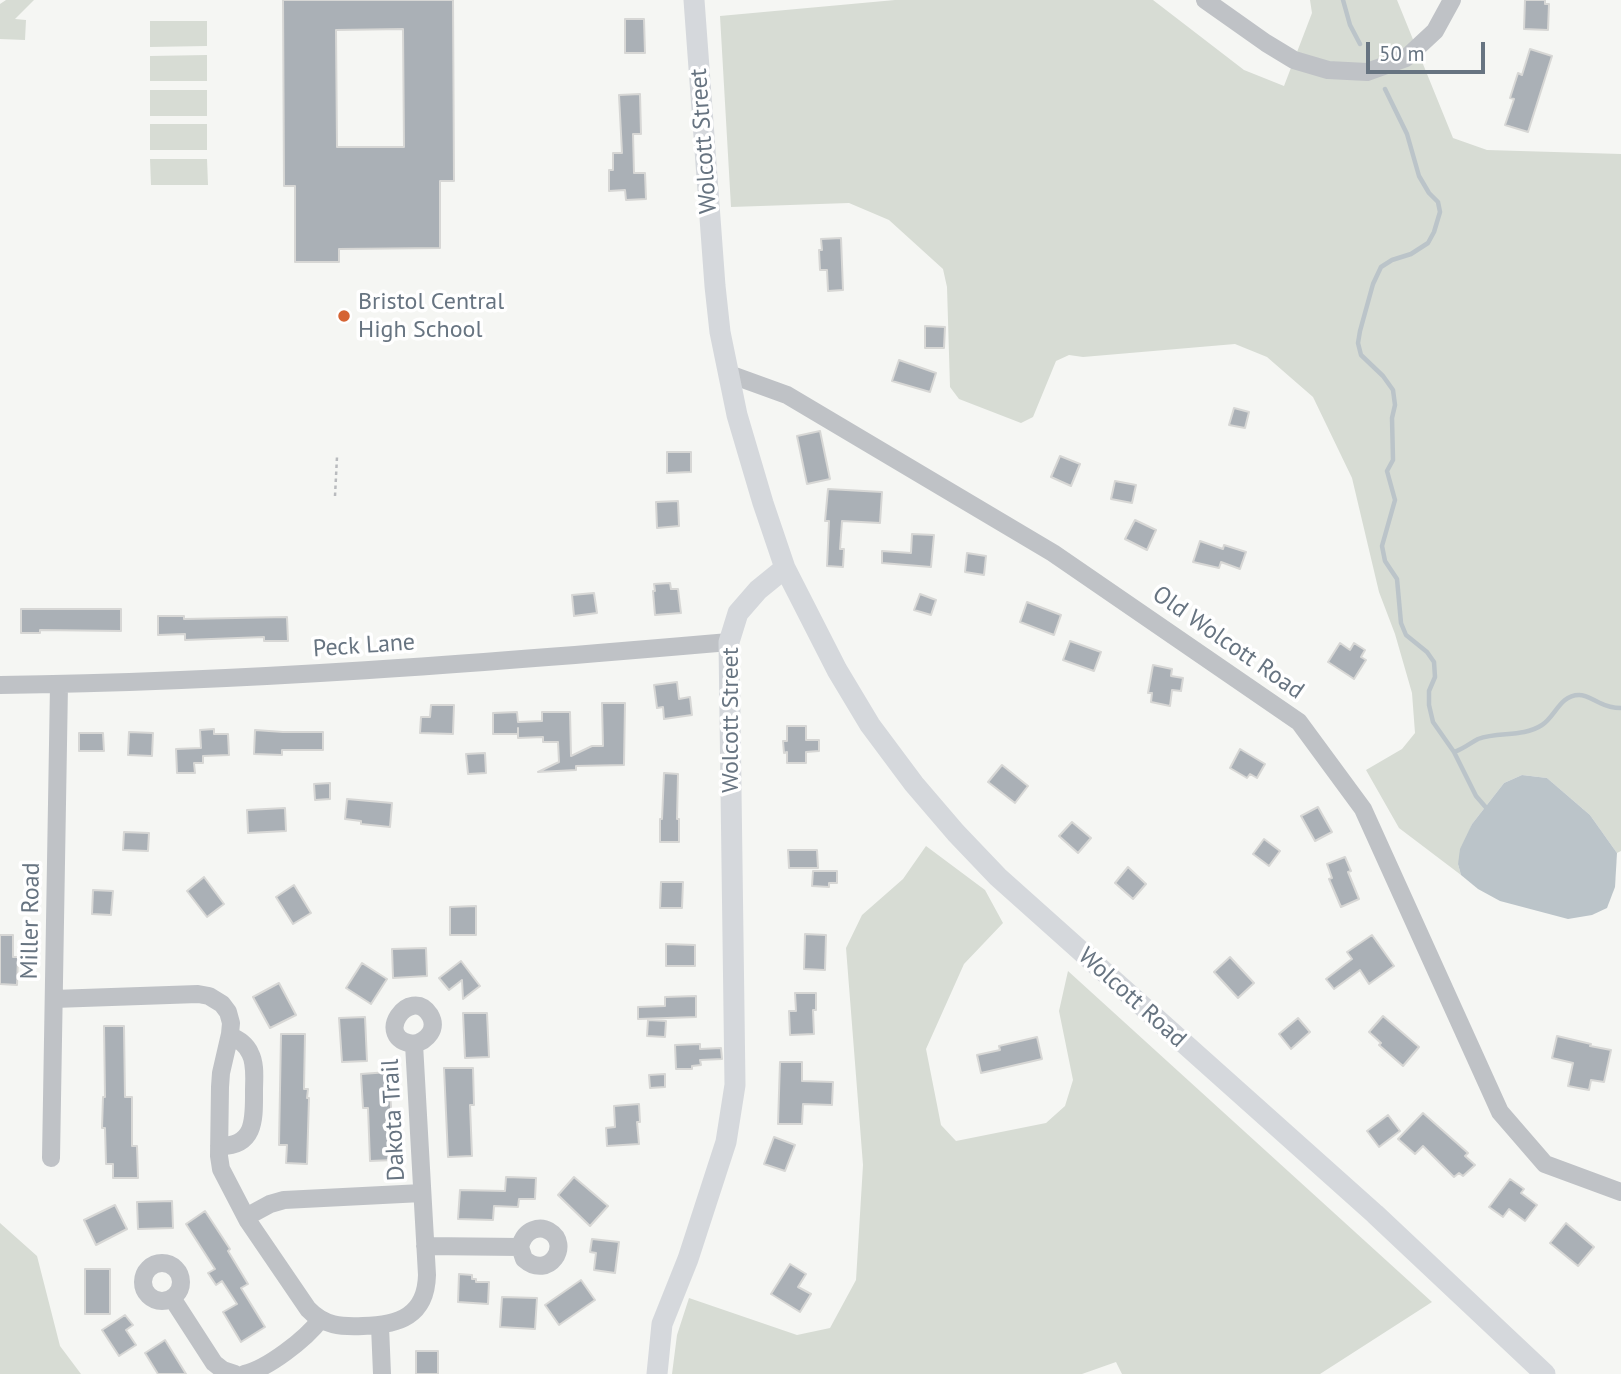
<!DOCTYPE html>
<style>
body{margin:0}
#map{position:relative;width:1621px;height:1374px;overflow:hidden;background:#f5f6f3;font-family:"PT Sans",sans-serif}
canvas{display:block}
.scale{position:absolute;left:1366px;top:42px;width:119px;height:32px;box-sizing:border-box;border:4px solid #677481;border-top:0;padding-left:9px;font-size:21px;line-height:24px;white-space:nowrap;color:#677481;-webkit-text-stroke:5px #fff;paint-order:stroke}
</style>
<div id="map">
<canvas width="1621" height="1374"></canvas>
<div class="scale">50 m</div>
</div>
<script>
const ctx = document.querySelector('canvas').getContext('2d');
ctx.lineJoin = 'round';
function fill(path, color) {
  ctx.fillStyle = color;
  ctx.fill(path, 'evenodd');
}
function trace(path, color, width, dash) {
  ctx.strokeStyle = color;
  ctx.lineWidth = width;
  ctx.lineCap = dash ? 'butt' : 'round';
  ctx.setLineDash(dash || []);
  ctx.stroke(path);
}
function write(font, color, halo, rows, align = 'center') {
  ctx.font = font + ' "PT Sans",sans-serif';
  ctx.lineWidth = 7;
  ctx.setLineDash([]);
  ctx.textBaseline = 'middle';
  ctx.strokeStyle = halo;
  ctx.fillStyle = color;
  for (const [text, x, y, turn = 0] of rows) {
    ctx.save();
    ctx.translate(x, y);
    ctx.rotate((+turn || 0) * Math.PI / 180);
    ctx.textAlign = isNaN(turn) ? turn : align;
    if (halo) ctx.strokeText(text, 0, 0);
    ctx.fillText(text, 0, 0);
    ctx.restore();
  }
}
fill(new Path2D(`
 M6 0H34L15 19 26 20 25 40 0 39V4Z
 M895 0H1153L1244 70 1284 86 1312 13 1310 0H1397L1453 138 1487 150 1621 154V851L1617 853 1590 815 1547 778 1522 775 1504 783 1472 824 1458 864 1461 875 1399 828 1366 770 1402 749 1415 733 1412 693 1395 634 1379 592 1352 478 1313 397 1267 357 1235 344 1083 357 1069 355 1056 361 1033 417 1021 423 959 399 950 387 947 287 943 269 889 220 849 203 731 207 720 16Z
 M150 21H207V46L150 47Z
 M207 55V81H150V56Z
 M150 90H207V116H150Z
 M150 124H207V150H150Z
 M150 159H207L208 185H151Z
 M926 846 985 890 1003 923 964 964 926 1049 941 1125 956 1141 1046 1123 1065 1106 1073 1080 1059 1011 1068 971 1432 1302 1320 1374H1122L1116 1362 1082 1374H672L677 1335 689 1298 797 1335 830 1328 856 1280 863 1165 846 948 862 915 903 879Z
 M0 1223 37 1256 60 1346 81 1374H0Z`), '#d7dcd4');
fill(new Path2D(`
 M1522 775 1547 778 1590 815 1617 853 1615 887 1607 908 1592 915 1568 919 1500 901 1478 889 1461 875 1458 864 1460 849 1472 824 1504 783Z`), '#bbc4c9');
trace(new Path2D(`
 M1343 0 1350 25 1360 44
 M1385 89 1407 134 1419 176 1429 193 1438 202 1440 212 1434 232 1428 243 1411 254 1392 260 1381 267 1373 284 1360 331 1358 343 1361 355 1383 376 1393 390 1395 405 1392 418 1393 460 1387 471 1395 500 1382 546 1385 561 1397 579 1401 623 1406 635 1427 652 1434 662 1435 677 1429 691V705L1433 722 1454 752 1476 796 1489 811
 M1454 752C1465 748 1470 743 1478 739 1499 731 1522 738 1542 725 1555 717 1560 695 1579 695 1587 695 1593 700 1600 703 1606 706 1614 708 1621 708`), '#bbc4c9', 4.5);
const building = new Path2D(`
 M283 0H453L454 181H440V248L339 249V262H295V186H284ZM403 29 404 147H337L336 30Z
 M1525 0H1545V4H1549L1548 30 1524 29Z
 M625 19H644L645 53H625Z
 M1530 49 1552 56 1528 132 1505 125 1514 99 1510 98 1518 73 1522 75Z
 M640 94 641 134H633L634 173H645L646 199 626 200 625 190 609 191V170H613V153H622L619 95Z
 M841 238 843 290 828 291 827 270H820L819 250H822L821 239Z
 M925 326 945 327 944 348H925Z
 M899 360 936 373 930 392 892 381Z
 M1234 408 1249 412 1245 428 1229 425Z
 M820 431 830 479 807 484 797 436Z
 M667 452H691V472L667 473Z
 M1060 456 1080 464 1071 486 1051 477Z
 M1115 481 1136 485 1132 503 1111 499Z
 M828 489 882 492 880 523 842 521 840 549H844L843 567 827 566 829 521H825Z
 M678 501 679 526 657 528 656 502Z
 M1135 520 1156 530 1147 550 1125 539Z
 M912 534 934 535 931 567 882 563V551L911 553Z
 M1200 541 1223 549 1224 545 1246 552 1240 569 1221 562 1219 568 1193 562Z
 M967 553 986 556 984 575 965 572Z
 M670 583 671 589H678L681 613 655 615 653 591H655L654 584Z
 M594 593 597 613 574 616 572 595Z
 M920 594 936 600 931 615 914 610Z
 M1027 602 1061 615 1054 635 1020 622Z
 M21 609H121V631L40 630V633H21Z
 M158 616H184V619L287 617 288 641H264V637L185 640V634L158 635Z
 M1070 641 1101 652 1094 671 1063 660Z
 M1340 643 1350 650 1354 643 1365 650 1361 657 1366 660 1354 679 1328 662Z
 M1153 665 1172 669 1171 676 1183 678 1181 691 1172 690 1170 706 1151 702 1152 693H1148Z
 M677 682 679 699 690 697 692 715 664 719 663 707 657 708 654 685Z
 M602 703H625L624 765 576 766V770L538 772 559 762 558 742H543V737L518 738V728V734H493V713L517 712 518 722 542 721V712H570L571 756 592 746H603Z
 M431 705H454L453 734 420 733 421 717H430Z
 M787 726H806V740H819V751L806 752V763H787V752L784 753 783 741H787Z
 M214 729V734H228L229 755 203 756V763H194L195 773H177L176 749 201 748 200 730Z
 M255 730 283 732H323V750H282V755L254 754Z
 M129 732 153 733 152 756 128 755Z
 M79 733H103L104 751H79Z
 M1240 749 1265 764 1257 778 1250 774 1247 778 1230 768Z
 M485 753 486 773 468 774 466 754Z
 M1002 765 1028 786 1015 803 988 782Z
 M664 773 678 774 677 819H679V842H660V819H662Z
 M330 783V799L315 800 314 784Z
 M347 799 392 803 390 827 361 824V821L345 819Z
 M1318 807 1332 832 1315 841 1301 816Z
 M285 808 286 831 248 833 247 810Z
 M1072 822 1091 838 1078 853 1059 836Z
 M124 832 149 833 148 851 123 850Z
 M1264 839 1280 851 1269 866 1253 854Z
 M788 850H817L818 868H789Z
 M1345 857 1351 871 1348 872 1359 899 1341 907 1329 879 1332 878 1327 864Z
 M1128 867 1146 884 1133 899 1115 883Z
 M813 871H837V883H829V887L812 886Z
 M204 877 224 904 207 917 187 891Z
 M661 882H683L682 908H660Z
 M294 885 311 913 293 924 276 897Z
 M93 890 113 891 111 915 92 914Z
 M476 906V935H450V907Z
 M805 934 826 935 825 970 804 969Z
 M0 935H13V957H18L17 985 0 984Z
 M1372 935 1394 966 1369 984 1360 970 1334 989 1326 979 1352 959 1347 952Z
 M666 944 695 945V966H666Z
 M426 948 427 976 393 978 392 949Z
 M1230 957 1254 983 1238 998 1214 972Z
 M461 961 480 986 463 999 462 980 449 990 439 978Z
 M362 963 387 979 371 1004 346 988Z
 M279 983 296 1015 270 1028 253 997Z
 M795 993H816V1010H813L814 1034 790 1035 789 1011H796Z
 M696 996V1017L638 1019V1007L665 1006V997Z
 M463 1013H487L489 1057 465 1058Z
 M1383 1016 1419 1047 1403 1066 1379 1045 1381 1043 1369 1032Z
 M365 1017 367 1061 342 1062 339 1018Z
 M1298 1018 1310 1032 1291 1049 1279 1034Z
 M648 1020 666 1021 665 1037 647 1036Z
 M104 1026H124L125 1097H132V1146H137L138 1178H113V1164H106L105 1128H102L103 1097H105Z
 M281 1034H305L304 1089H308L307 1098H309L307 1164 286 1163 287 1145H279Z
 M1557 1036 1591 1044 1590 1046 1611 1050 1604 1082 1591 1080 1589 1090 1568 1086 1573 1063 1552 1058Z
 M1037 1037 1042 1059 981 1073 977 1055 1000 1050 999 1046Z
 M700 1044V1049L721 1048 722 1059 700 1060 701 1065 692 1066V1069H676L675 1045Z
 M780 1062H802V1081L833 1082 832 1105 803 1104 802 1124H778Z
 M444 1068H473L474 1105H470L472 1156 448 1157Z
 M389 1072 394 1160 370 1161 368 1108H363L361 1074Z
 M665 1074V1087L650 1088 649 1075Z
 M639 1104 640 1122H637L639 1144 607 1146 606 1128 615 1127 614 1106Z
 M1423 1113 1468 1153 1465 1156 1475 1165 1463 1176 1459 1173 1454 1177 1423 1146 1415 1154 1398 1139Z
 M1388 1115 1400 1131 1379 1147 1367 1131Z
 M774 1137 795 1145 785 1171 764 1164Z
 M506 1177 536 1178 535 1199H519L518 1207 494 1206 493 1220 458 1219 460 1190 505 1191Z
 M574 1177 608 1206 590 1226 558 1195Z
 M1510 1179 1524 1189 1521 1193 1537 1205 1525 1221 1509 1209 1503 1217 1489 1207Z
 M172 1201 173 1228 138 1229 137 1202Z
 M115 1205 127 1229 96 1245 84 1220Z
 M205 1211 230 1249 228 1251 248 1284 241 1288 265 1327 241 1342 223 1312 237 1304 222 1281 216 1285 208 1273 215 1269 186 1224Z
 M1566 1223 1594 1247 1578 1266 1550 1243Z
 M592 1239 619 1242 615 1273 594 1270 596 1253 590 1252Z
 M790 1264 806 1274 798 1287 811 1294 800 1312 771 1294Z
 M85 1269H110V1314H85Z
 M459 1274 472 1275V1279H476V1282H489L488 1304 458 1302Z
 M581 1280 595 1300 559 1325 545 1305Z
 M502 1297 537 1298 535 1329 500 1327Z
 M125 1315 133 1325 126 1330 136 1345 119 1356 102 1330Z
 M165 1340 186 1374H158L145 1353Z
 M416 1351H438V1374H416Z`);
fill(building, '#aab0b6');
trace(building, '#d7d7d5', 2);
trace(new Path2D(`
 M335 496 337 457`), '#b9bbbe', 2.5, [3.5, 3.5]);
trace(new Path2D(`
 M1205 0 1266 43 1294 60 1328 70 1367 72 1406 58 1435 31 1452 0
 M729 374 787 395 1053 553 1299 722 1363 809 1500 1112 1545 1164 1621 1192
 M0 685C244 682 487 663 729 642
 M54 999 198 994 209 996 222 1004 228 1012 231 1023 230 1034 221 1073 220 1087 219 1156 221 1169 248 1221 308 1309C324 1326 341 1327 363 1326 399 1325 426 1316 427 1275L414 1044C427 1041 438 1029 430 1015 410 984 371 1039 414 1044
 M219 1146C256 1147 254 1118 254 1091 254 1079 256 1064 250 1053 246 1044 238 1039 230 1036
 M51 1158 59 685
 M246 1217 270 1204 284 1200 422 1193
 M425 1246 520 1247 524 1259C549 1281 572 1244 549 1231 544 1228 538 1228 533 1230 525 1233 522 1239 520 1247
 M143 1282a19 19 0 1 1 38 0a19 19 0 1 1-38 0Z
 M172 1298 214 1363 223 1370 235 1374
 M380 1326 382 1374
 M244 1374C267 1369 306 1339 320 1320`), '#bfc2c6', 18);
trace(new Path2D(`
 M694 0 715 286 720 332 737 415 763 503 785 568 837 670 870 725 914 784 956 833 998 877 1375 1214 1545 1374
 M657 1374 662 1324 688 1259 726 1142 735 1085 729 642 738 613 758 590 785 568`), '#d5d8dc', 21);
for (const [x, y, r, color] of [
 [344,316,7,"#d56433"]
]) {
  const dot = new Path2D();
  dot.arc(x, y, r, 0, 2 * Math.PI);
  ctx.fillStyle = color;
  ctx.fill(dot);
  trace(dot, '#fff', 2.5);
}
write('24px', '#677481', '#fff', [
 ["Wolcott Street",704,141,-94],
 ["Old Wolcott Road",1228,643,35],
 ["Peck Lane",364,646,-4],
 ["Wolcott Street",731,720,-90],
 ["Miller Road",31,921,-89],
 ["Wolcott Road",1132,998,42],
 ["Dakota Trail",394,1120,-93]
]);
write('24px', '#677481', '#fff', [
 ["Bristol Central",358,302],
 ["High School",358,330]
], 'left');
</script>
